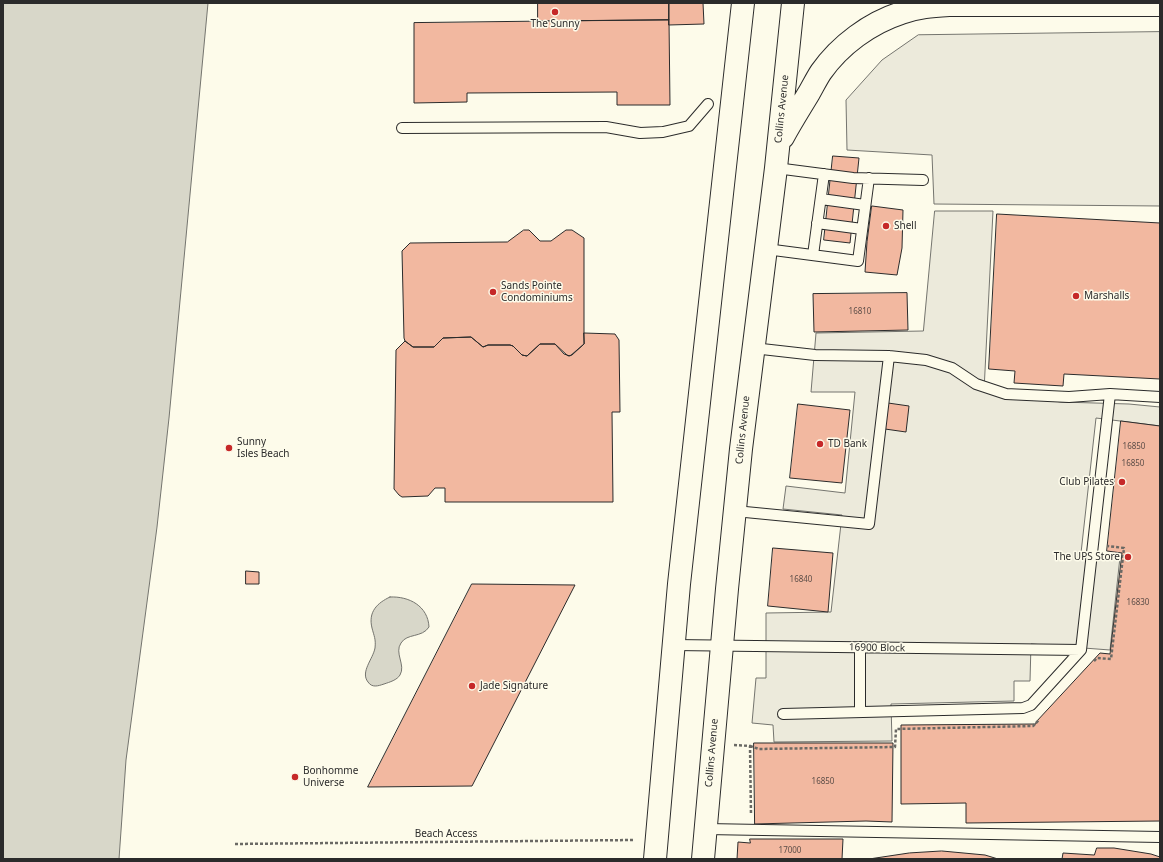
<!DOCTYPE html>
<style>
body{margin:0}
#map{position:relative;width:1163px;height:862px;overflow:hidden;background:#fdfbea;font-family:"Noto Sans",sans-serif}
canvas{display:block}
.frame{position:absolute;inset:0;border:4px solid #2b2b2b;pointer-events:none}
</style>
<div id="map">
<canvas width="1163" height="862"></canvas>
<div class="frame"></div>
</div>
<script>
const ctx = document.querySelector('canvas').getContext('2d');
ctx.lineJoin = 'round';
function fill(path, color) {
  ctx.fillStyle = color;
  ctx.fill(path, 'evenodd');
}
function trace(path, color, width, dash) {
  ctx.strokeStyle = color;
  ctx.lineWidth = width;
  ctx.lineCap = dash ? 'butt' : 'round';
  ctx.setLineDash(dash || []);
  ctx.stroke(path);
}
function write(font, color, halo, rows, align = 'center') {
  ctx.font = font + ' "Noto Sans",sans-serif';
  ctx.lineWidth = 3;
  ctx.setLineDash([]);
  ctx.textBaseline = 'middle';
  ctx.strokeStyle = halo;
  ctx.fillStyle = color;
  for (const [text, x, y, turn = 0] of rows) {
    ctx.save();
    ctx.translate(x, y);
    ctx.rotate((+turn || 0) * Math.PI / 180);
    ctx.textAlign = isNaN(turn) ? turn : align;
    if (halo) ctx.strokeText(text, 0, 0);
    ctx.fillText(text, 0, 0);
    ctx.restore();
  }
}
const parking = new Path2D(`
 M1160 32V206L934 204 932 155 847 150 846 100 882 60 918 35Z
 M935 211H993L984 391 1061 402 1129 404 1160 407V426L1096 418 1081 553 1120 557 1110 650 1031 644 1030 681H1014V701L891 704 892 741 774 742 773 725 752 723 756 678H766V613L831 612 842 515 783 509 786 486 845 493 855 392H811L816 333 923 331Z`);
fill(parking, '#eceadb');
trace(parking, '#74746e', 1);
const water = new Path2D(`
 M3 3H208L169 418 157 527 126 760 119 859H3Z
 M390 597C409 596 428 606 429 627 422 638 407 633 401 643 394 653 406 665 400 675 397 680 390 682 384 684 378 686 372 688 368 682 360 672 373 659 375 648 376 639 374 636 372 628 368 612 377 603 390 597Z`);
fill(water, '#d8d7c9');
trace(water, '#74746e', 1);
const building = new Path2D(`
 M538 3H669V20L538 21Z
 M669 3H703L704 24 669 25Z
 M669 20 670 105H617V92L467 93V102L414 103V23Z
 M833 156 859 158 850 243 824 240Z
 M872 206 903 210 902 248 897 275 865 272 867 242Z
 M997 214 1160 223V379L1064 374 1063 386 1014 383 1015 371 989 369Z
 M524 230H529L540 241H551L566 230H572L584 238V344L570 356 564 354 555 344H540L527 356 522 355 513 346 510 345H488L483 347 471 337 443 338 434 347H413L405 341 404 338 402 251 410 243 507 242Z
 M907 293 908 330 814 332 813 294Z
 M584 333 615 334 619 340 620 412H612L613 502H445V488H435L428 496 402 497 399 495 394 489 396 350 405 341 413 347H434L443 338 471 337 483 347 488 345H510L513 346 522 355 527 356 540 344H555L568 356 572 355 584 344Z
 M888 403 909 406 906 432 885 429Z
 M798 404 850 410 842 483 790 478Z
 M1121 421 1160 426V821L966 823V803L901 804V725L1036 724V722L1100 653 1110 654 1122 553 1107 551Z
 M773 548 833 553 828 612 768 606Z
 M246 571 259 572V584H246Z
 M472 584 575 585 472 786 368 787Z
 M754 743H893L892 822 866 821 755 824Z
 M750 839H843L842 859H737L738 842 750 843Z
 M1097 848H1114L1151 854 1160 857V859H1062L1063 853 1094 855Z
 M942 851 985 855 998 859H869L909 853Z`);
fill(building, '#f2b8a0');
trace(building, '#2b2b2b', 1);
const service = new Path2D(`
 M402 128 606 127 640 133 663 132 689 126 708 104
 M776 168 853 178 923 180
 M821 199 865 205
 M817 223 862 229
 M766 249 858 261 869 178
 M813 255 824 174
 M753 348 815 355 889 356 926 360 952 368 976 384 1006 394 1069 397 1110 394
 M735 511 869 524 889 356
 M674 645 1081 650
 M860 711V647
 M783 714 1023 708 1031 705 1081 650 1110 394 1160 397
 M706 829 1160 837`);
const primary = new Path2D(`
 M783 137C791 122 800 108 809 93 813 86 817 78 821 72 840 45 870 23 901 13 917 7 933 6 949 5H1160
 M655 859 679 584 743 3
 M703 859 727 589 741 449 776 168 793 3`);
trace(service, '#2b2b2b', 12);
trace(primary, '#2b2b2b', 24);
trace(new Path2D(`
 M1094 661 1097 658 1111 659 1124 548 1108 546
 M734 745 750 746 751 815
 M750 746 759 749 895 747 896 729 1033 726 1039 720
 M235 844 634 840`), '#6a6964', 2.5, [3, 2]);
trace(service, '#fdfbea', 10);
trace(primary, '#fdfbea', 22);
for (const [x, y, r, color] of [
 [555,12,4,"#c62828"],
 [886,226,4,"#c62828"],
 [493,292,4,"#c62828"],
 [1076,296,4,"#c62828"],
 [820,444,4,"#c62828"],
 [229,448,4,"#c62828"],
 [1122,482,4,"#c62828"],
 [1128,557,4,"#c62828"],
 [472,686,4,"#c62828"],
 [295,777,4,"#c62828"]
]) {
  const dot = new Path2D();
  dot.arc(x, y, r, 0, 2 * Math.PI);
  ctx.fillStyle = color;
  ctx.fill(dot);
  trace(dot, '#fdfbea', 1.5);
}
write('8px', '#5d4e48', null, [
 ["16810",860,312],
 ["16850",1134,447],
 ["16850",1133,464],
 ["16840",801,580],
 ["16830",1138,603],
 ["16850",823,782],
 ["17000",790,851]
]);
write('10px', '#2b2b2b', '#fdfbea', [
 ["The Sunny",555,24,"center"],
 ["Shell",894,226],
 ["Sands Pointe",501,286],
 ["Condominiums",501,298],
 ["Marshalls",1084,296],
 ["Sunny",237,442],
 ["Isles Beach",237,454],
 ["TD Bank",828,444],
 ["Club Pilates",1114,482,"right"],
 ["The UPS Store",1120,557,"right"],
 ["Jade Signature",480,686],
 ["Bonhomme",303,771],
 ["Universe",303,783]
], 'left');
write('10px', '#2b2b2b', '#fdfbea', [
 ["Collins Avenue",782,109,-84],
 ["Collins Avenue",743,430,-84],
 ["16900 Block",877,648,1],
 ["Collins Avenue",712,753,-85],
 ["Beach Access",446,834]
]);
</script>
